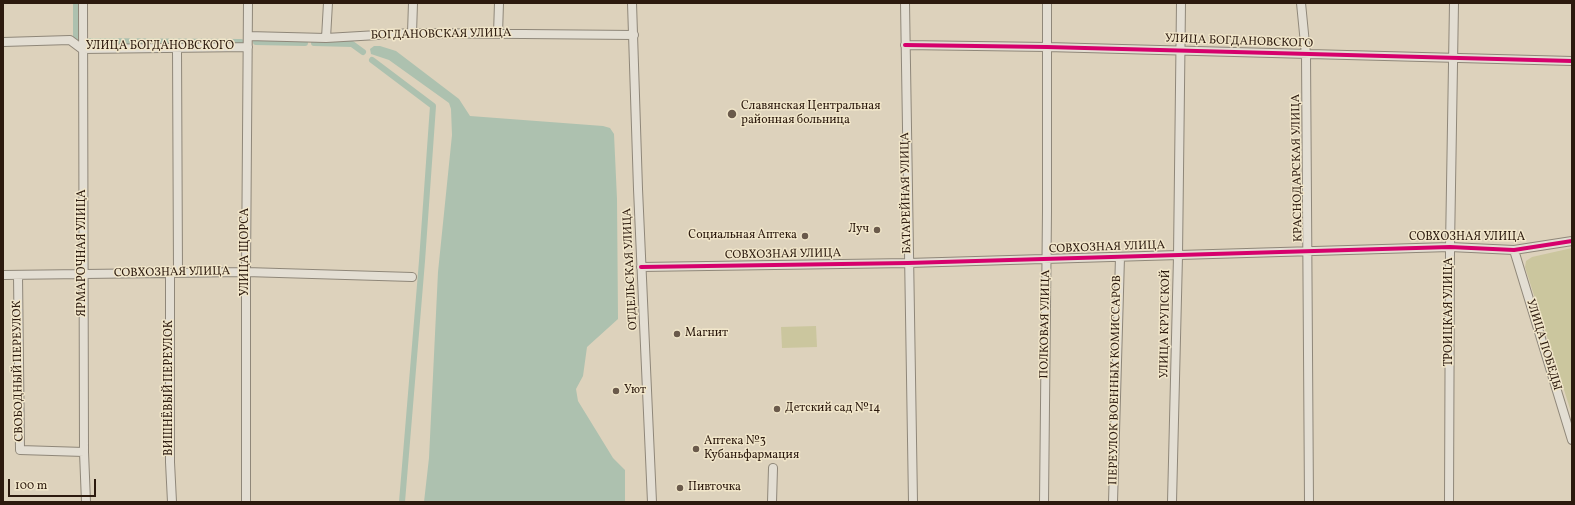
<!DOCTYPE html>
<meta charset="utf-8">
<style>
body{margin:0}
#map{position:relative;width:1575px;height:505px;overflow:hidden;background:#ddd2bc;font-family:Vollkorn,serif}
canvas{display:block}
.frame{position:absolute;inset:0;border:4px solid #2c1a0e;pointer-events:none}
.scale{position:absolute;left:8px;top:479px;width:88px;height:18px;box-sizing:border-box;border:2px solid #2c1a0e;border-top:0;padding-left:5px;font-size:12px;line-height:14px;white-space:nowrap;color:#2c1a0e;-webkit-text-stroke:3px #f1e6ca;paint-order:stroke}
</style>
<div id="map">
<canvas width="1575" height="505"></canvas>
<div class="frame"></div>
<div class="scale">100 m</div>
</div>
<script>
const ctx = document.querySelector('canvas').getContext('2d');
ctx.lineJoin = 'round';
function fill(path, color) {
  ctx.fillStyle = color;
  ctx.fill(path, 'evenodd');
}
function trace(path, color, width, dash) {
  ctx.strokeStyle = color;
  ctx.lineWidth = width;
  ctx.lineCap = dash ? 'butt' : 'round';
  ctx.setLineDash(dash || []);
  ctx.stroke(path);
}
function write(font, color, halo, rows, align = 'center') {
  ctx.font = font + ' Vollkorn,serif';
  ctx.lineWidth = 3;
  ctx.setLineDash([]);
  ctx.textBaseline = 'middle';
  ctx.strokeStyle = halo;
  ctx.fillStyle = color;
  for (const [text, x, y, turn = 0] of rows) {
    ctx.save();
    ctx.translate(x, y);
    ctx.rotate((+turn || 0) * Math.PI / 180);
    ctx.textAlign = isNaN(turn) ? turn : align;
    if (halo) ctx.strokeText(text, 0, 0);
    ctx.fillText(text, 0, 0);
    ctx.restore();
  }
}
fill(new Path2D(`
 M1572 248V415L1525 267 1526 261 1532 257Z
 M816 326 817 347 782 348 781 327Z`), '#cbc69e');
fill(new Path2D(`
 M374 46H380L396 51 459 99 470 116 603 126 610 128 614 134 617 199 618 319 587 347 583 376 576 389 578 401 613 458 625 470V502H424L429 458 438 272 452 135 451 109 449 103 389 60 371 54 370 49Z`), '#adc1af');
trace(new Path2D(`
 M76 3V36L78 39
 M89 41 241 42
 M256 42 305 43
 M314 43 352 44 363 52
 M372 60 433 106 422 261 402 502`), '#adc1af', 6);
const minor = new Path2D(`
 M83 3 84 452 86 502
 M632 3 638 189 652 502
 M905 3 913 502
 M1301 3 1306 54 1309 502
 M412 33 413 3
 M498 34 499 3
 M248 36 326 38 412 33 634 35
 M326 38 328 3
 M3 42 70 40 82 49 248 47
 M905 45 1047 47 1572 61
 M177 48 178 273
 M1514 250 1572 440
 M641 267 908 263 1450 247 1514 250 1572 241
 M170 273V462L172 502
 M3 275 246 272 412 277
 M18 275 20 450 84 452
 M246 502V272L248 3
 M772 502 773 468
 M1044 502 1047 211V3
 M1113 502 1120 257
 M1172 502 1178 256 1181 3
 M1449 502 1450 247 1454 3`);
trace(minor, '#8f8779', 10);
trace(minor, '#e3ded3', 8);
trace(new Path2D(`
 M905 45 1047 47 1572 61
 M641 267 908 263 1450 247 1514 250 1572 241`), '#d6006c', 4);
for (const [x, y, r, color] of [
 [732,114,5,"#6a5a4b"],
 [877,230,4,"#6a5a4b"],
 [805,236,4,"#6a5a4b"],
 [677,334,4,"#6a5a4b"],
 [616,391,4,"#6a5a4b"],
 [777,409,4,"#6a5a4b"],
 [696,449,4,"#6a5a4b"],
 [680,488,4,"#6a5a4b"]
]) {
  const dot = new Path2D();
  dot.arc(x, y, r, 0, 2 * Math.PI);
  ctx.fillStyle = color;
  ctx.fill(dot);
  trace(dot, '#f1e6ca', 1.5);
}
write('12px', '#2c1a0e', '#f1e6ca', [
 ["БОГДАНОВСКАЯ УЛИЦА",441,35,-1],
 ["УЛИЦА БОГДАНОВСКОГО",1239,42,2],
 ["УЛИЦА БОГДАНОВСКОГО",160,47],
 ["КРАСНОДАРСКАЯ УЛИЦА",1298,168,-91],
 ["БАТАРЕЙНАЯ УЛИЦА",907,193,-91],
 ["СОВХОЗНАЯ УЛИЦА",1467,238],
 ["СОВХОЗНАЯ УЛИЦА",1107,248,-2],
 ["УЛИЦА ЩОРСА",246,252,-90],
 ["ЯРМАРОЧНАЯ УЛИЦА",83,253,-90],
 ["СОВХОЗНАЯ УЛИЦА",783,255,-1],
 ["ОТДЕЛЬСКАЯ УЛИЦА",631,269,-93],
 ["СОВХОЗНАЯ УЛИЦА",172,273,-1],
 ["ТРОИЦКАЯ УЛИЦА",1450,312,-90],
 ["ПОЛКОВАЯ УЛИЦА",1046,324,-89],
 ["УЛИЦА КРУПСКОЙ",1166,324,-89],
 ["УЛИЦА ПОБЕДЫ",1543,345,73],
 ["СВОБОДНЫЙ ПЕРЕУЛОК",19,371,-91],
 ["ПЕРЕУЛОК ВОЕННЫХ КОМИССАРОВ",1116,380,-89],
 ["ВИШНЁВЫЙ ПЕРЕУЛОК",170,388,-90]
]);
write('12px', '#2c1a0e', '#f1e6ca', [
 ["Славянская Центральная",741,107],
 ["районная больница",741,121],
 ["Луч",869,230,"right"],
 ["Социальная Аптека",797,236,"right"],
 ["Магнит",685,334],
 ["Уют",624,391],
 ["Детский сад №14",785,409],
 ["Аптека №3",704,442],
 ["Кубаньфармация",704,456],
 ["Пивточка",688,488]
], 'left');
</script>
